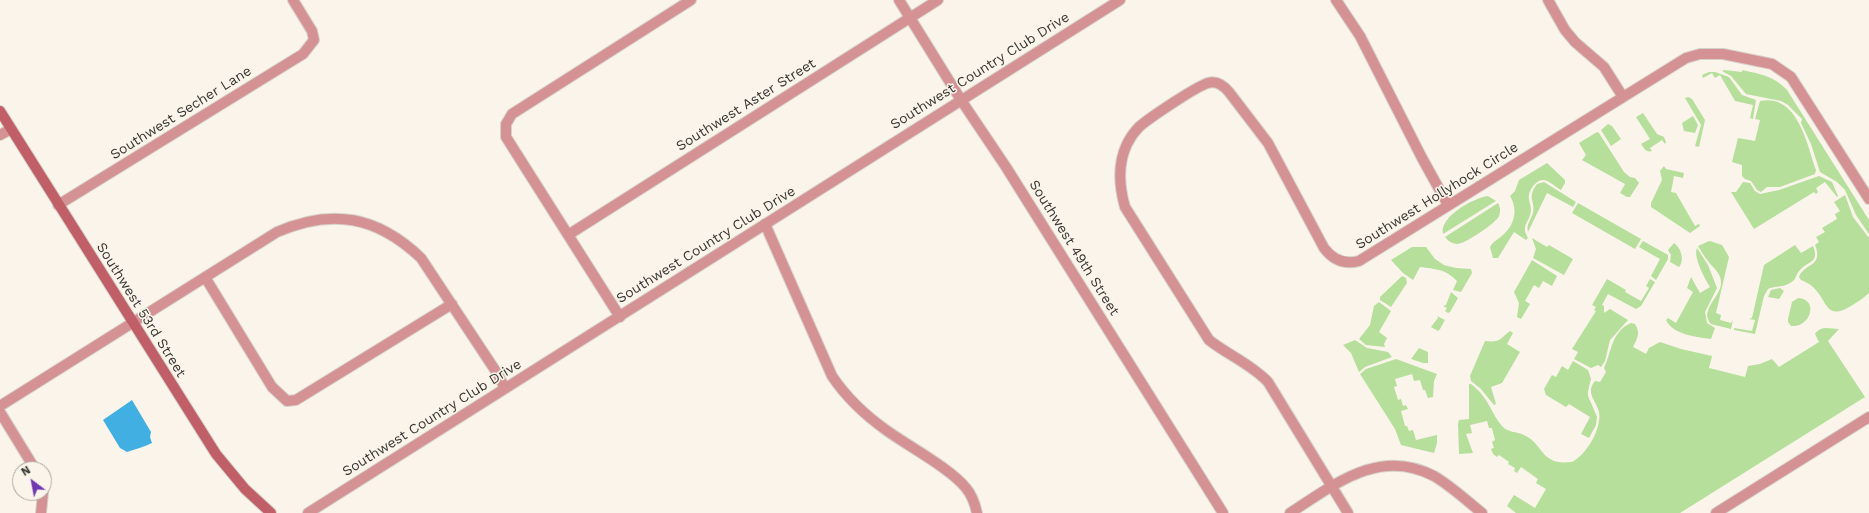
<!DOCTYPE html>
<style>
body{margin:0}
#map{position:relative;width:1869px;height:513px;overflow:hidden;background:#faf4ea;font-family:"Work Sans",sans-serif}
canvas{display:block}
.north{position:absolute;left:12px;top:461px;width:40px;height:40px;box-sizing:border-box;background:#faf4ea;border:1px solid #aca8a0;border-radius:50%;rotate:328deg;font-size:11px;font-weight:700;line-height:16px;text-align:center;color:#383632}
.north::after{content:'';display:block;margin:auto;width:14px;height:18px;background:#6f3ab1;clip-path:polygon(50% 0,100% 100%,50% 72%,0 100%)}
</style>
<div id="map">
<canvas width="1869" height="513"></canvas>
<div class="north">N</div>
</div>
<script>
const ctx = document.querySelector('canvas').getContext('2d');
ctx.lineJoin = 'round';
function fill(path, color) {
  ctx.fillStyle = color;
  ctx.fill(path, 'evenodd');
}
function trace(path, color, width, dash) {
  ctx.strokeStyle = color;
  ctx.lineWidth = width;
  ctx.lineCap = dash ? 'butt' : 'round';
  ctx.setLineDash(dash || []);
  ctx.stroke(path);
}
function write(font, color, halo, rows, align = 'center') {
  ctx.font = font + ' "Work Sans",sans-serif';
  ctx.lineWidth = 3;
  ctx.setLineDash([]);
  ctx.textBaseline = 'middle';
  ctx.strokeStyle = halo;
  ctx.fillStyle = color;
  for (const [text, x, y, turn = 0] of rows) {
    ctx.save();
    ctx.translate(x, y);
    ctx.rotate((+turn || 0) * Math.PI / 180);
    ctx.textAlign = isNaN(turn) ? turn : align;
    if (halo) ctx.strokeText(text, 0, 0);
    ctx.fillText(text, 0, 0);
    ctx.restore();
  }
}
fill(new Path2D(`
 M1724 70 1742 72V70C1760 74 1774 76 1787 90L1869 220V234L1856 215 1845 190 1837 182 1820 172 1811 144 1801 123 1802 119 1788 105 1781 101 1746 94 1731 76 1722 71Z
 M1709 72H1715L1729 77 1742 95 1756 100 1753 119 1750 118 1753 105 1735 101 1720 75 1715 78 1712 73 1703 78 1702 75Z
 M1688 97 1692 99 1705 120 1699 147 1695 146 1701 125 1685 98Z
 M1760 101C1798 93 1807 145 1816 170L1815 174 1780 187H1767L1761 192 1757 190 1751 181 1745 179 1742 176V165L1732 162 1738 138 1755 141 1760 120 1755 119Z
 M1643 113 1657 134 1664 137 1666 142 1665 144 1662 140 1650 148 1652 151C1646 153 1644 148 1641 144L1650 139 1636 117Z
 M1693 116 1698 125 1695 133 1684 131 1682 123Z
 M1608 124 1612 126 1621 139 1611 146 1601 130Z
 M1597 132 1599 133 1624 172 1630 177 1635 178 1639 183 1630 197H1627L1620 193 1625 184 1582 160 1586 155 1579 143Z
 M1547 163 1565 180V183L1561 190C1552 185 1544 174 1535 184 1532 187 1530 190 1529 194 1528 200 1531 205 1531 210 1530 223 1520 224 1528 238L1526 240 1514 232 1498 258H1493L1490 247C1493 241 1499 239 1504 234 1515 224 1518 209 1510 196L1515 191 1519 180Z
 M1664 166 1666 169 1684 173 1683 178 1674 176 1671 192 1676 193 1695 226 1699 224 1700 226 1690 233 1651 207V203L1662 180 1660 171Z
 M1819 176 1832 182 1838 196 1837 197 1825 182 1816 188 1818 192 1816 194 1814 192 1754 229 1731 192H1736L1743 182 1750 183 1755 191 1760 194 1779 190Z
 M1544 182 1576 202 1573 207 1547 193 1528 232C1526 224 1531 220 1533 213 1536 201 1526 199 1537 184Z
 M1845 195 1853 217 1869 238V293C1864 298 1857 302 1851 306 1826 321 1828 302 1814 288 1810 284 1806 282 1801 280L1799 277C1804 263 1824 267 1815 245L1819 242 1816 237 1825 232 1822 228 1837 219 1835 214 1840 211 1834 202Z
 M1488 196 1496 201 1443 234C1439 217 1473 198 1488 196Z
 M1498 203C1500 207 1501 211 1499 216 1496 223 1466 243 1458 244 1452 244 1448 241 1445 237Z
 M1578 203 1641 239 1635 249 1572 213Z
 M1532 238 1547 247 1549 245 1573 259 1564 275 1533 258 1536 249Z
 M1643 241 1668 255V259L1656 280 1651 276 1660 259 1639 247Z
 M1710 241 1722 245 1729 257 1716 313 1721 315 1720 320 1731 323 1733 320 1731 329 1711 324C1699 311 1720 297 1721 284 1722 273 1712 267 1707 260 1704 256 1701 251 1698 246L1707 242Z
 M1674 243C1681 248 1685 260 1679 267L1670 262 1671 255 1668 250Z
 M1795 245 1801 253 1813 246C1820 263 1808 261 1800 270 1793 278 1799 279 1786 285 1781 287 1774 286 1768 289L1764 296 1755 334 1734 330V328L1752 331 1755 320 1749 319 1752 318 1764 265Z
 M1412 247H1426L1435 259 1444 265 1456 268 1471 269 1472 273 1461 292 1453 290 1457 281C1446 269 1435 269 1420 267L1413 280 1403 273 1391 260Z
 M1697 248 1708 265 1717 288 1705 312 1707 323 1715 328 1711 339C1697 337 1673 335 1666 320L1668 318 1676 323 1693 292 1687 288 1691 277 1700 293 1710 287C1705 279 1693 257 1697 248Z
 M1532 260 1557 276 1552 286 1543 281 1539 288 1534 285 1525 301 1530 304 1521 319 1517 317 1519 303 1514 292Z
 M1402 276 1406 278 1407 283 1391 307 1380 300V297Z
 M1607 279 1626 290 1625 292 1641 301 1649 288 1646 286 1650 279 1655 282 1641 306 1636 309 1608 294 1602 305 1604 306V313L1610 309 1628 320 1610 340 1605 361 1601 367 1598 365 1591 368 1574 359 1578 352 1572 349 1596 311 1594 310 1596 307 1592 305Z
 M1780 288 1784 291 1779 299 1768 297 1771 290Z
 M1451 292 1458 298 1450 312 1448 313 1445 311 1447 308 1443 306 1446 305Z
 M1798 298C1819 299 1811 328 1791 326L1788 322V319L1792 302Z
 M1379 302 1391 311 1379 332 1387 338 1384 344 1385 347 1366 345 1359 339 1370 325 1374 306Z
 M1437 316 1445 320 1440 329 1438 331 1431 327 1438 318Z
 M1631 323 1635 324C1641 333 1637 339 1633 347L1646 354 1649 348 1660 342 1681 349 1712 356 1709 368 1745 377 1748 366 1760 364 1772 359 1779 367 1819 342 1815 334C1821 325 1830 329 1839 329L1828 341 1865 397 1680 513H1516L1507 506 1514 495 1535 508 1546 489 1536 483 1538 479 1521 467 1517 473 1514 471 1515 468 1508 464 1509 462 1499 455 1497 457 1493 454 1491 449 1494 448 1492 442 1495 440 1492 428H1489L1487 421 1470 425 1472 433 1466 434 1473 453 1459 454 1458 424 1459 420 1469 419V384H1471C1490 399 1489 410 1502 426 1508 433 1516 431 1524 435 1544 444 1540 466 1572 462 1586 455 1602 429 1599 412 1596 400 1585 393 1595 381L1600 382 1606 372 1604 368C1612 351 1611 332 1631 323Z
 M1510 331 1513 333 1507 344 1520 352 1502 383 1491 387 1496 404 1494 405 1481 389 1471 381 1470 376 1485 341C1501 343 1500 338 1510 331Z
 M1355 340 1367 348 1388 352 1392 357 1365 367 1359 372 1351 353 1343 345Z
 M1419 348 1428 352V363H1423L1411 359Z
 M1396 359 1437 374 1434 381 1433 397 1428 398 1425 390H1423L1420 380 1414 381 1412 374 1395 379 1397 386 1394 387 1398 400 1401 399 1403 406 1406 405 1408 409 1401 411 1405 426H1407L1409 431 1413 430 1416 440 1437 435V443L1434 453 1401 445 1395 429 1360 374 1366 369Z
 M1573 361 1588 370 1591 379 1588 391V396L1597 417 1596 425 1589 438 1581 434 1590 417 1569 404 1566 407 1546 395 1544 389 1552 375 1556 377 1562 366 1568 370Z`), '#b5df9a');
fill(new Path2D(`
 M132 400 151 432 150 437 152 443C144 447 135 449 127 452L120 448 103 420Z`), '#42afe2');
const minor = new Path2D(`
 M1336 0 1360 36 1422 158 1448 205
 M1548 0 1565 30 1575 42 1604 67 1623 97
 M0 135 11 129
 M58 205 303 54 314 40 312 31 293 0
 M765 224 832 376C846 397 865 415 886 430 908 446 950 468 966 488 972 495 975 504 977 513
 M568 235 938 0
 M205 277 272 387 287 401 296 400 452 304
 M620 317 506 137V124L512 114 691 0
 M0 406 277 232C332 208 377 216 421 258L495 370 505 388
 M0 412 35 469
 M41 513 43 493
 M1290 513C1334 485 1379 447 1434 476 1451 486 1466 500 1482 513
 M1348 513 1268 382C1251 364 1228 355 1209 340L1125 207C1119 186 1117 165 1127 144 1130 138 1134 132 1139 127 1149 118 1197 86 1208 83 1217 80 1224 86 1229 92L1268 143 1324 248C1333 260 1344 265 1359 261L1686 58 1700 54H1723L1772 64 1791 77 1869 199
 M1716 513 1869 417`);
const tertiary = new Path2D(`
 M899 0 961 100 1006 167 1223 513
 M308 513 1120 0`);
const secondary = new Path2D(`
 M0 111 216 454 245 489 271 513`);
trace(minor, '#d7d2c9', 12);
trace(tertiary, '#d7d2c9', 12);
trace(secondary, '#d7d2c9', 12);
trace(minor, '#d59295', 10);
trace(tertiary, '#d59295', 10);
trace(secondary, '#c05f68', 10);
write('14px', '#383632', '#faf4ea', [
 ["Southwest Country Club Drive",980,71,-32],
 ["Southwest Aster Street",746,105,-32],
 ["Southwest Secher Lane",181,113,-32],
 ["Southwest Hollyhock Circle",1437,196,-32],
 ["Southwest Country Club Drive",706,245,-32],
 ["Southwest 49th Street",1074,248,58],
 ["Southwest 53rd Street",141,310,58],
 ["Southwest Country Club Drive",432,418,-32]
]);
</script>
